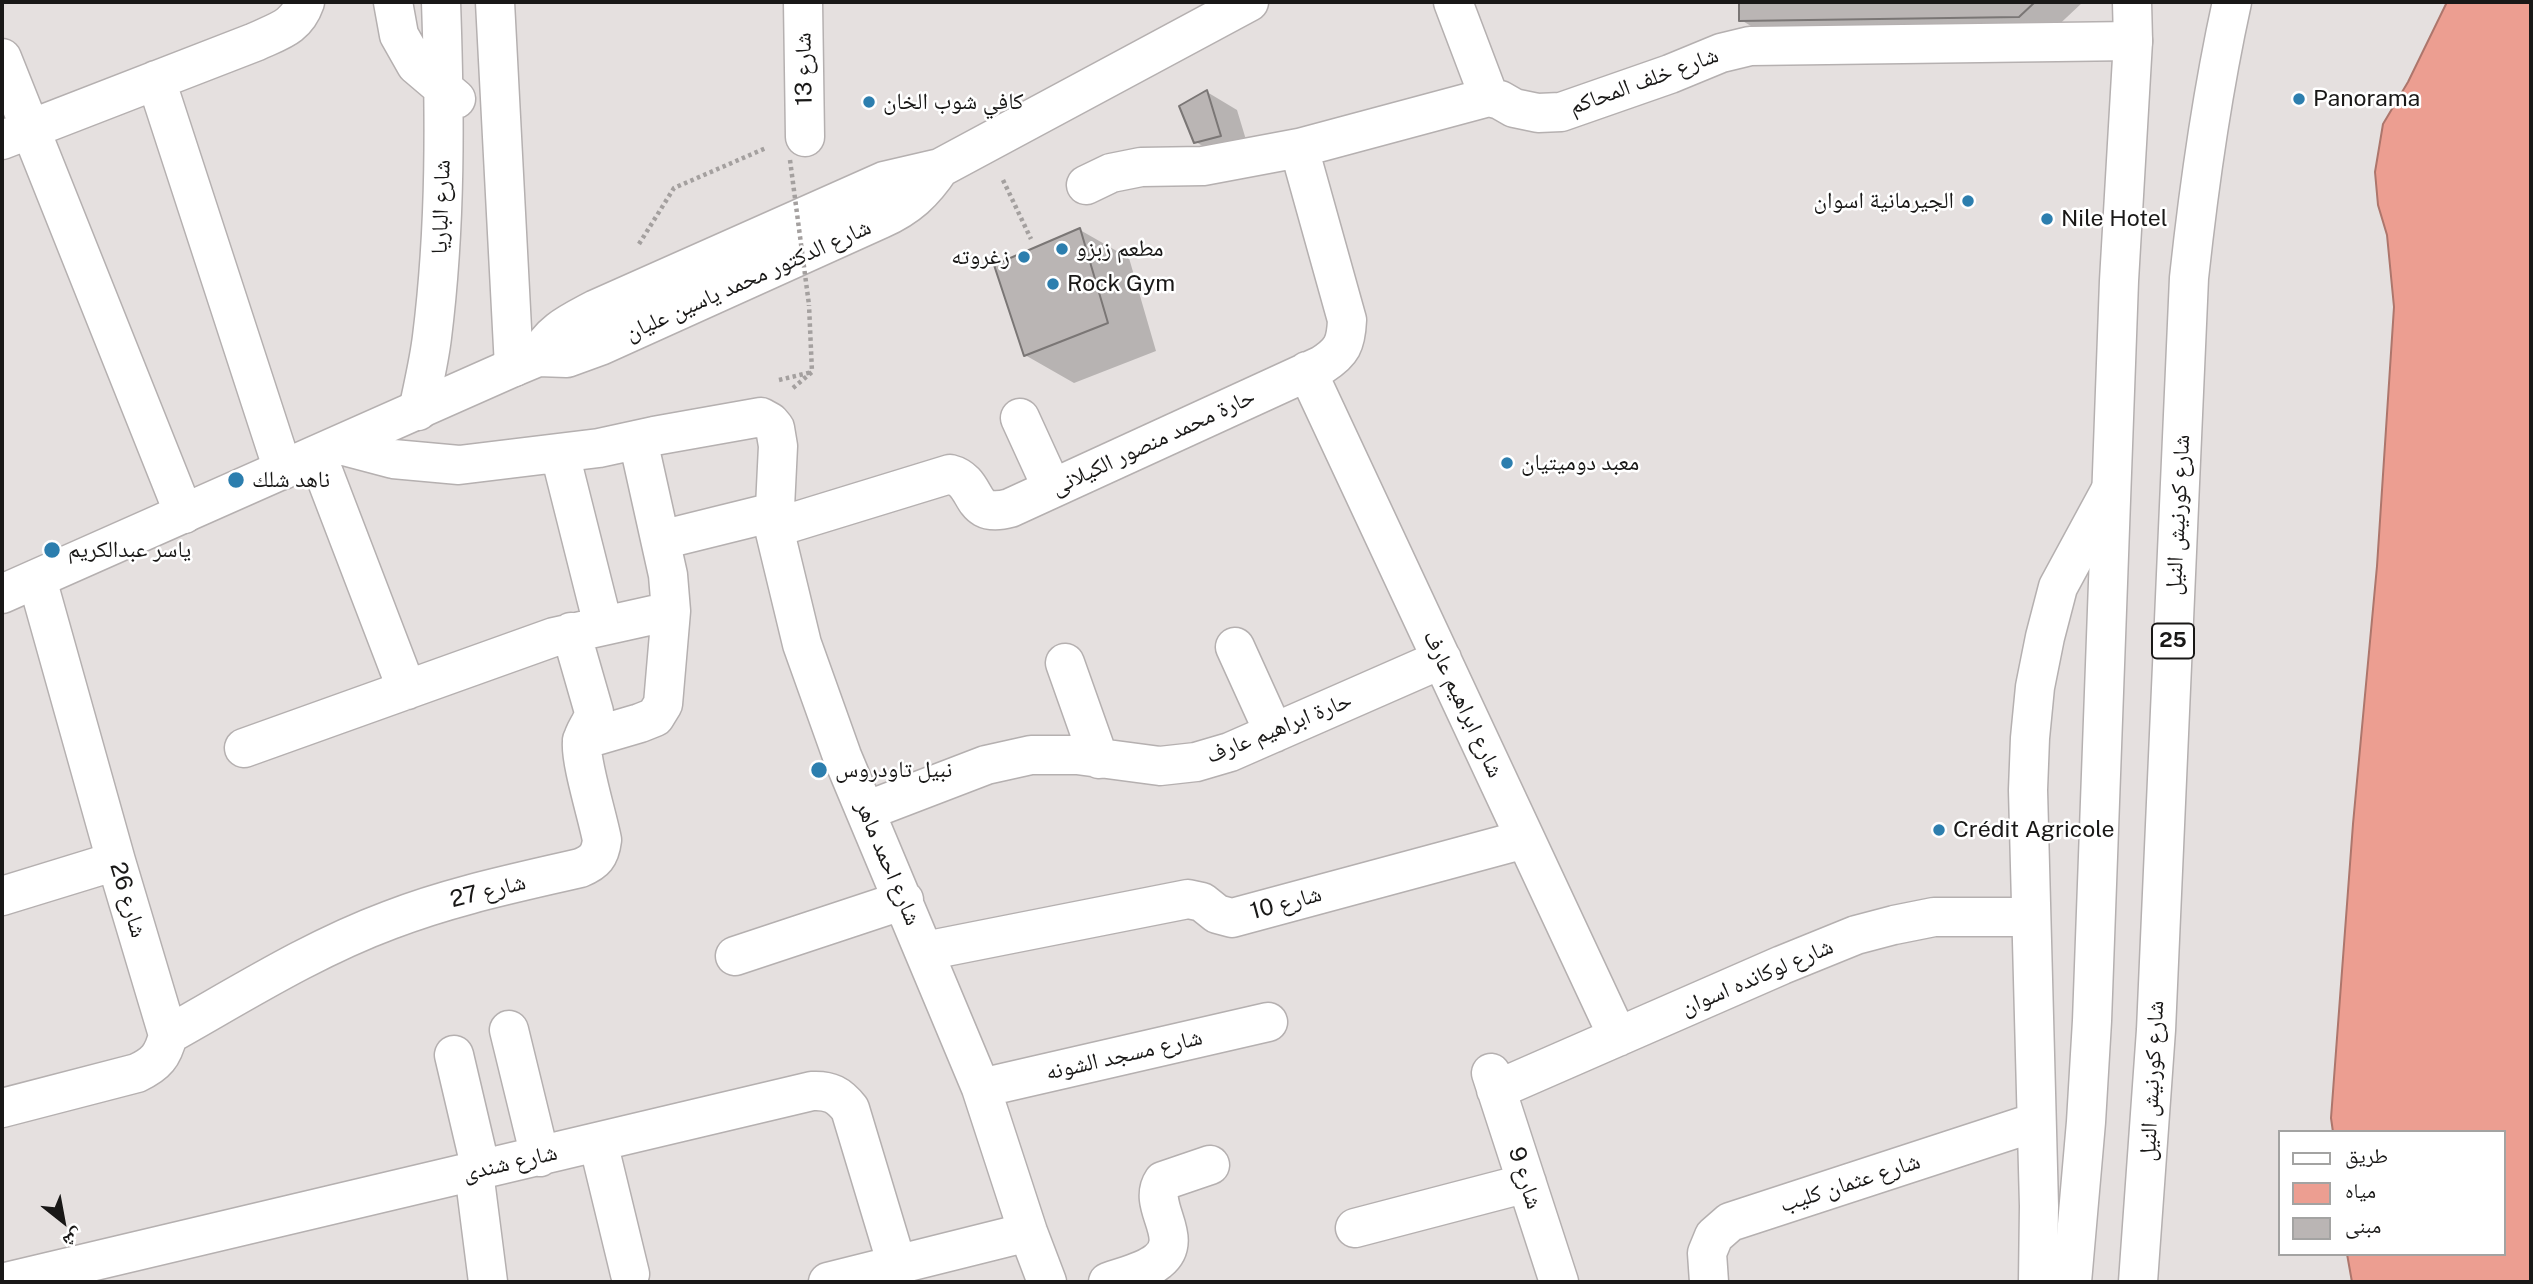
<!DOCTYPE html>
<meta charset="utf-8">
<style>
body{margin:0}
#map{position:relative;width:2533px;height:1284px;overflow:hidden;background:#e5e0df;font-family:"Public Sans","Noto Naskh Arabic",sans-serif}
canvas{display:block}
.frame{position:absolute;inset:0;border:4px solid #191817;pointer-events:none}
.legend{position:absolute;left:2278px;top:1130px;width:228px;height:126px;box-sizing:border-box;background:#fff;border:2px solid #a3a3a2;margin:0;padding:9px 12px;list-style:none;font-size:21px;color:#191817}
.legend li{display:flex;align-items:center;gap:14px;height:35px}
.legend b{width:35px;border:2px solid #a3a3a2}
.north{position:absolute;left:28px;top:1186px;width:70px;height:70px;-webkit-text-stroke:5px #fff;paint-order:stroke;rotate:149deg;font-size:19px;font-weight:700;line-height:28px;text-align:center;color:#191817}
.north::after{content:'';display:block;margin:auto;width:24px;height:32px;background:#191817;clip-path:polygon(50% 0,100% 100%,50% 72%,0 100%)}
</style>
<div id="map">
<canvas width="2533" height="1284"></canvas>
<div class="frame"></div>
<ul class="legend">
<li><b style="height:9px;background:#fff"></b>طريق</li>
<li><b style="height:19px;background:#ec9e91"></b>مياه</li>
<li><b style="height:19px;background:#bab5b4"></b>مبنى</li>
</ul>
<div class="north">ش</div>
</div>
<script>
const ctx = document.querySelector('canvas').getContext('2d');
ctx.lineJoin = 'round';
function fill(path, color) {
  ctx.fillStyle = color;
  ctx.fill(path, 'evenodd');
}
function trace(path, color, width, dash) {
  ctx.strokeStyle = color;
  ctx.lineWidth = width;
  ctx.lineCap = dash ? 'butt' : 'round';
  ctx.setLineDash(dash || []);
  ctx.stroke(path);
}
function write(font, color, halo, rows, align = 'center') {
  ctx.font = font + ' "Public Sans","Noto Naskh Arabic",sans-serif';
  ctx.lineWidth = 5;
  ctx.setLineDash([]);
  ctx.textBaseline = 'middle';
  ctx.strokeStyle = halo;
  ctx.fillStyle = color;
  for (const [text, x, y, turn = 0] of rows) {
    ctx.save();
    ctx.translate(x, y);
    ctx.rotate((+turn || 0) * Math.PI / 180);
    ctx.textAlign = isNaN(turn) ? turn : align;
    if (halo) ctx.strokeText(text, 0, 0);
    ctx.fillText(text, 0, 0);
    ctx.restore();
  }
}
const water = new Path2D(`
 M2447 2H2531V1282H2352L2347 1254H2503V1132H2333L2331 1118 2353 824 2377 566 2394 307 2387 235 2378 205 2375 172 2383 124 2408 82Z`);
fill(water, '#ec9e91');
trace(water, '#ad766c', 2);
fill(new Path2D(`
 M1741 2H2083L2050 33 1771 38 1741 20Z
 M1207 92 1237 110 1250 153 1226 160 1196 142Z
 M1080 230 1129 258 1156 351 1074 383 1025 355Z`), '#0003');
const building = new Path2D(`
 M1739 2H2035L2019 17 1739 21Z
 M1207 90 1221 136 1194 143 1179 106Z
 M1080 228 1108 323 1024 356 994 265Z`);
fill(building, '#bab5b4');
trace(building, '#7a7675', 2);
const minor = new Path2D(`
 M393 2 399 35 416 65 456 99
 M495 2 514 367
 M803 2 805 137
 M1453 2 1489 97
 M2 58 184 514
 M156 80 283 470
 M2 140 255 42C278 31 296 28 305 2
 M1086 185 1111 173 1141 167 1203 166 1299 148 1489 97 1500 100 1514 108 1538 113 1561 112 1670 74 1721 53 1750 46 2133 41
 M1307 371 1618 1037
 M418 411C423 386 429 362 432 337 446 226 445 113 441 2
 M1020 418 1052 488
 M340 445 393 459 459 465 599 448 654 436 761 417 770 422 775 428 778 446 774 528 802 644 842 756 981 1088 1028 1232 1047 1282
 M560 454 603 625
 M317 455 407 690
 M774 528 950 474C981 482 966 520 1010 508L1322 365C1342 352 1346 344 1347 320L1299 148
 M661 540 774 512
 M1235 647 1274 733
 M1065 663 1099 759
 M582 740 640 723 655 717 663 704 671 611 668 575 638 440
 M244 748 554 637 671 611
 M866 811 986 765 1031 755H1077L1160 766 1196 762 1230 752 1442 659
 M2 896 116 861
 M925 951 1188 899 1202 902 1217 914 1232 918 1525 839
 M735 956 904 900
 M509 1030 540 1157
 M168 1035C241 994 312 949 390 920 452 896 516 883 580 868 595 862 600 856 602 840 598 818 580 761 582 742 584 730 593 723 594 712L571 632
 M454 1055 481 1170
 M1491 1073 1559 1282
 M981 1088 1268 1022
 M1496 1090 1782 965 1856 935 1894 925 1934 917H2031
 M2 1108 137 1073C156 1064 163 1056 168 1035L116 861 37 579
 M598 1142 630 1274
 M474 1172 488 1282
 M1355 1228 1527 1183
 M6 1282 812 1091C830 1090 839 1095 850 1109L897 1265
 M828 1282 1028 1232
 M1108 1282C1124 1276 1145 1272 1158 1261 1187 1238 1146 1206 1163 1181L1210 1165
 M1709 1282 1707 1253 1714 1236 1730 1222 2036 1122
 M2038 1282 2039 1206 2028 790 2030 738 2035 687 2045 637 2058 587 2110 491`);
const major = new Path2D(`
 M538 357C550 331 572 322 596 309L884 181 940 168 1249 2
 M2 594 514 367 538 357 567 358 600 346 881 219C908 207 924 192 940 168
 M2072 1282 2086 1122 2092 1021 2119 281 2133 41 2132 2
 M2138 1282 2156 1030 2189 278C2199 185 2212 93 2232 2`);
trace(minor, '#b5b0b0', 41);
trace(major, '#b5b0b0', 41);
trace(new Path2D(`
 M1003 180 1031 239
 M639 244 674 188 766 148
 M779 380 812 372
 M793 388 812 372 809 305`), '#a4a09f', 4.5, [3.5, 3.5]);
trace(minor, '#fff', 38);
trace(major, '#fff', 38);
trace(new Path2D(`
 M790 160 809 305`), '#a4a09f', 4.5, [3.5, 3.5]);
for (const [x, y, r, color] of [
 [2299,99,7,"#2c7eae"],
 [869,102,7,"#2c7eae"],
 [1968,201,7,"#2c7eae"],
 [2047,219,7,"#2c7eae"],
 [1062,249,7,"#2c7eae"],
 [1024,257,7,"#2c7eae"],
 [1053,284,7,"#2c7eae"],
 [1507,463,7,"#2c7eae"],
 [236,480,9,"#2c7eae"],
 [52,550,9,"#2c7eae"],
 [819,770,9,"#2c7eae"],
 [1939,830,7,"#2c7eae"]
]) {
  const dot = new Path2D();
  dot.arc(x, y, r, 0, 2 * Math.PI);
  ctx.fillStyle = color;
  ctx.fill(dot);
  trace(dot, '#fff', 2.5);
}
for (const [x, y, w] of [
 [2173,641,42]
]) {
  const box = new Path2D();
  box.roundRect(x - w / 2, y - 17.5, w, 35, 5);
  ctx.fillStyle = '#fff';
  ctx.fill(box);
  trace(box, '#191817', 2);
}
write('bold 21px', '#191817', null, [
 ["25",2173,641]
]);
write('23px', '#191817', '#fff', [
 ["شارع 13",804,69,-91],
 ["شارع خلف المحاكم",1644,81,-20],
 ["شارع الباريا",441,207,-88],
 ["شارع الدكتور محمد ياسين عليان",748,280,-24],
 ["حارة محمد منصور الكيلانى",1153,442,-25],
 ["شارع كورنيش النيل",2178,515,-87],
 ["شارع ابراهيم عارف",1463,704,65],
 ["حارة ابراهيم عارف",1279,728,-22],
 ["شارع احمد ماهر",888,863,67],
 ["شارع 27",488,891,-14],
 ["شارع 26",128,900,73],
 ["شارع 10",1286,903,-15],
 ["شارع لوكانده اسوان",1757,977,-23],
 ["شارع مسجد الشونه",1124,1055,-13],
 ["شارع كورنيش النيل",2152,1081,-87],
 ["شارع شندى",510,1163,-13],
 ["شارع 9",1525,1178,72],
 ["شارع عثمان كليب",1850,1183,-18]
]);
write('23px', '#191817', '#fff', [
 ["Panorama",2313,99],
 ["كافي شوب الخان",883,102],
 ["الجيرمانية اسوان",1954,201,"right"],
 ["Nile Hotel",2061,219],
 ["مطعم زبزو",1076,249],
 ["زغروته",1010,257,"right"],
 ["Rock Gym",1067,284],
 ["معبد دوميتيان",1521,463],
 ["ناهد شلك",252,480],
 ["ياسر عبدالكريم",68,550],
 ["نبيل تاودروس",835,770],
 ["Crédit Agricole",1953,830]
], 'left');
</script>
